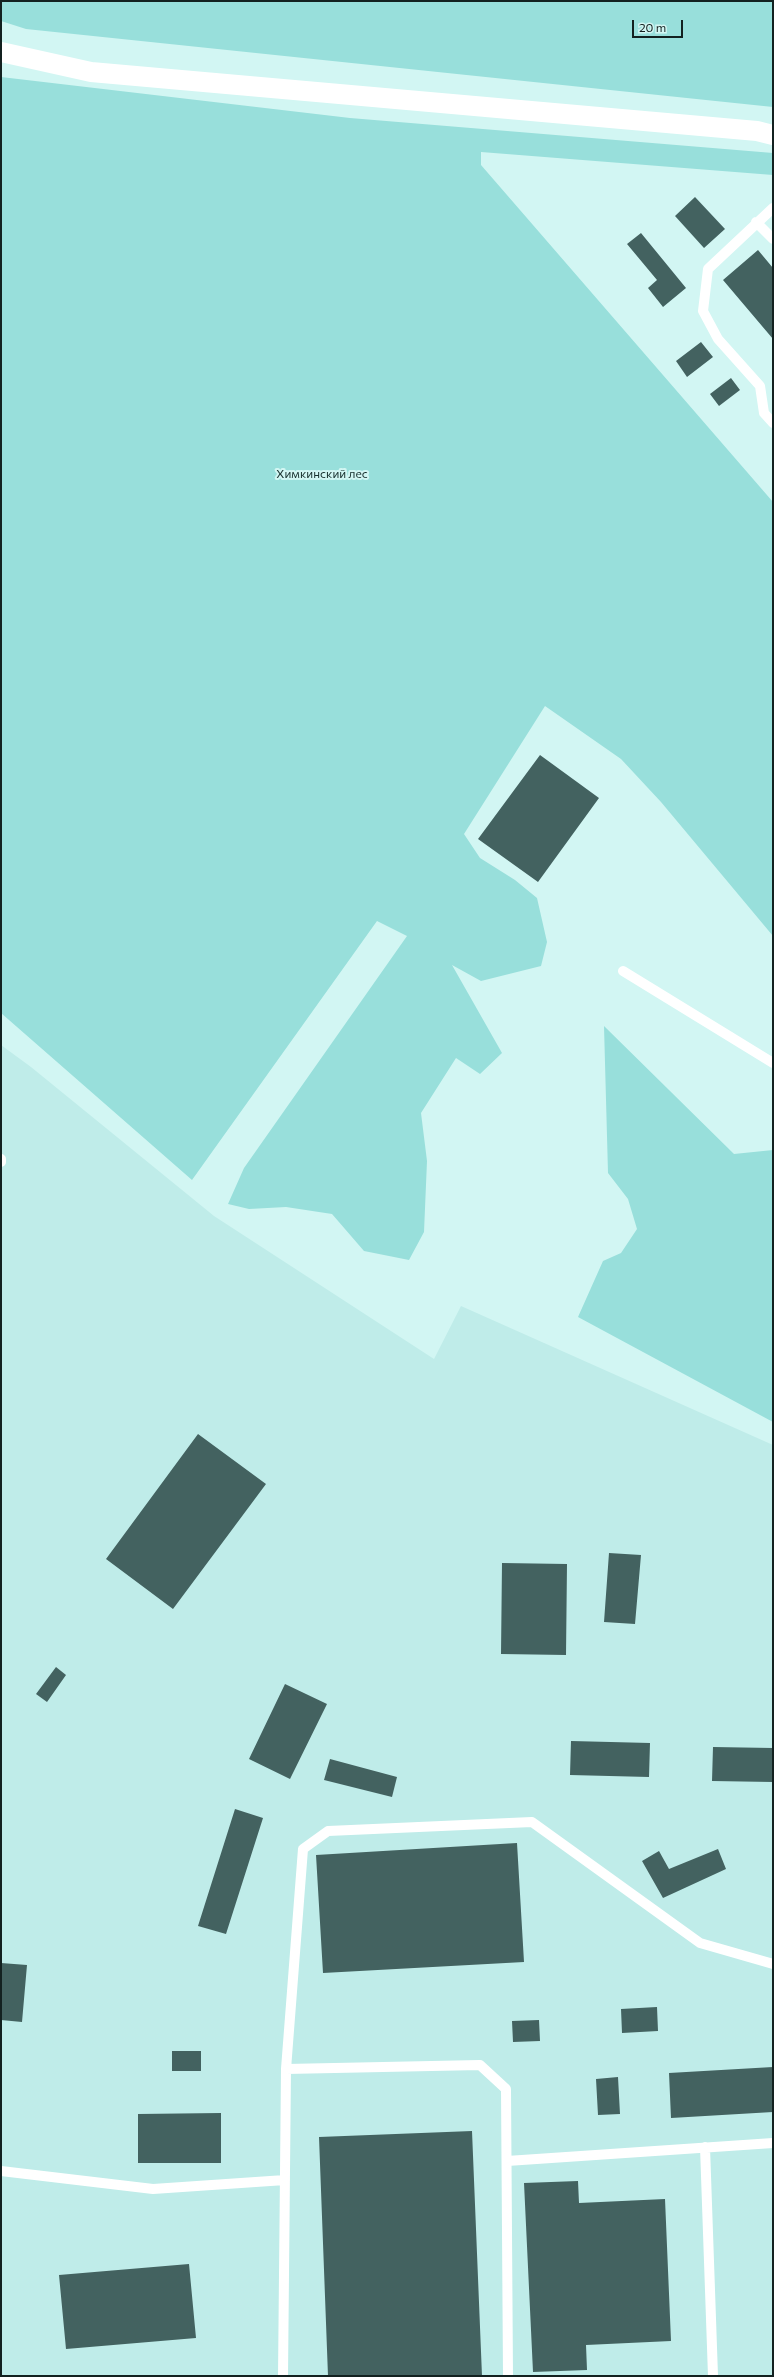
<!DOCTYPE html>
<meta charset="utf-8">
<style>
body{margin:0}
#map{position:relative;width:774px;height:2377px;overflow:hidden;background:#d2f6f3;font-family:Commissioner,sans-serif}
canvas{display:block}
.frame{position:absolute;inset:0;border:2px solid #132120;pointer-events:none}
.scale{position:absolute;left:632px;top:20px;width:51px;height:18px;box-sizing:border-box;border:2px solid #132120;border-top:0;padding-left:5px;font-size:12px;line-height:14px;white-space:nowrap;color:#132120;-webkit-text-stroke:3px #d2f6f3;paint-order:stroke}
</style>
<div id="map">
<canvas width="774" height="2377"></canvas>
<div class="frame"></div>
<div class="scale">20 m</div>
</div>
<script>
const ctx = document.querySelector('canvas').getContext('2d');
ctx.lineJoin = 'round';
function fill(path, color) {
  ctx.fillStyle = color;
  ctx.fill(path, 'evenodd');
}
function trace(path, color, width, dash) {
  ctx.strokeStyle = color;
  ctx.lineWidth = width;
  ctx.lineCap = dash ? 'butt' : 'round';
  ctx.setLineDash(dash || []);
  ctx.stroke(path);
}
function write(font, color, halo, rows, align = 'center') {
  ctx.font = font + ' Commissioner,sans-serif';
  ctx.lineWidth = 4;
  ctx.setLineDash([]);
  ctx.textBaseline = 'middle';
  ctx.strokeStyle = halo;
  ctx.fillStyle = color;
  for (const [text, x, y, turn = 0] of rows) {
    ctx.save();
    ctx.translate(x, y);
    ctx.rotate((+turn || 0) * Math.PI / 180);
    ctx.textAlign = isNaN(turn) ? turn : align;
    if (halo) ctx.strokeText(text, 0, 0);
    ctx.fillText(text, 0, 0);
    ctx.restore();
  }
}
fill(new Path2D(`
 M1 1045 31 1067 214 1216 434 1359 461 1306 773 1445V2376H1Z`), '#bfece9');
fill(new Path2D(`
 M1 1H773V107L26 29 1 21Z
 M1 77 350 118 773 153V175L481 152V165L773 502V936L661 802 621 759 545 706 464 834 480 858 515 880 537 898 547 942 541 966 481 981 452 965 502 1053 480 1074 456 1058 421 1113 427 1161 424 1232 409 1260 364 1251 332 1214 286 1207 249 1209 228 1204 244 1168 407 936 377 921 192 1180 1 1013Z
 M604 1026 734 1154 773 1150V1422L578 1317 603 1261 621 1253 637 1229 628 1199 608 1173Z`), '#98dfdb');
fill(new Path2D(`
 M695 197 725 229 704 248 675 216Z
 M641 233 686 288 663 307 648 288 657 280 627 244Z
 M758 250 773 268V339L723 280Z
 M701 342 713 357 687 377 676 361Z
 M731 378 740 390 719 406 710 394Z
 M540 755 599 798 538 882 478 839Z
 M198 1434 266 1484 173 1609 106 1559Z
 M609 1553 641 1555 635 1624 604 1622Z
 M502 1563 567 1564 566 1655 501 1654Z
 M56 1667 66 1675 47 1702 36 1694Z
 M285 1684 327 1704 290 1779 249 1759Z
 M571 1741 650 1743 649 1777 570 1775Z
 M713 1747 773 1748V1782L712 1781Z
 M330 1759 397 1777 392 1797 324 1780Z
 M235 1809 263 1818 226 1934 198 1926Z
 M517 1843 524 1962 323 1973 316 1855Z
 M718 1849 726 1869 663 1898 642 1861 659 1851 669 1869Z
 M1 1963 27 1965 22 2022 1 2020Z
 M657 2007 658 2031 622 2033 621 2009Z
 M539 2020 540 2041 513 2042 512 2021Z
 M172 2051H201V2071H172Z
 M773 2067V2112L671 2118 669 2073Z
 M618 2077 620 2114 598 2115 596 2079Z
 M221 2113V2163H138V2114Z
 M472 2131 482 2376H328L319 2137Z
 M578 2181 579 2203 665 2199 671 2341 586 2345 587 2370 533 2372 524 2183Z
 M189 2264 196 2338 66 2349 59 2275Z`), '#436260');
trace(new Path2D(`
 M773 208 708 269 703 311 718 339 760 386 764 413 773 423
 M756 222 773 239
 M623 971 773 1063
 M1 1159V1162
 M286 2069 480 2065 506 2089 508 2376
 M705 2147 713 2376
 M507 2161 773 2143
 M1 2171 153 2189 285 2180
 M283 2376 286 2069 303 1849 328 1831 532 1822 700 1943 773 1964`), '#fff', 10);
trace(new Path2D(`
 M1 52 91 72 757 131 773 135`), '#fff', 20);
write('12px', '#172f2d', '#d2f6f3', [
 ["Химкинский лес",322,474]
]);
</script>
